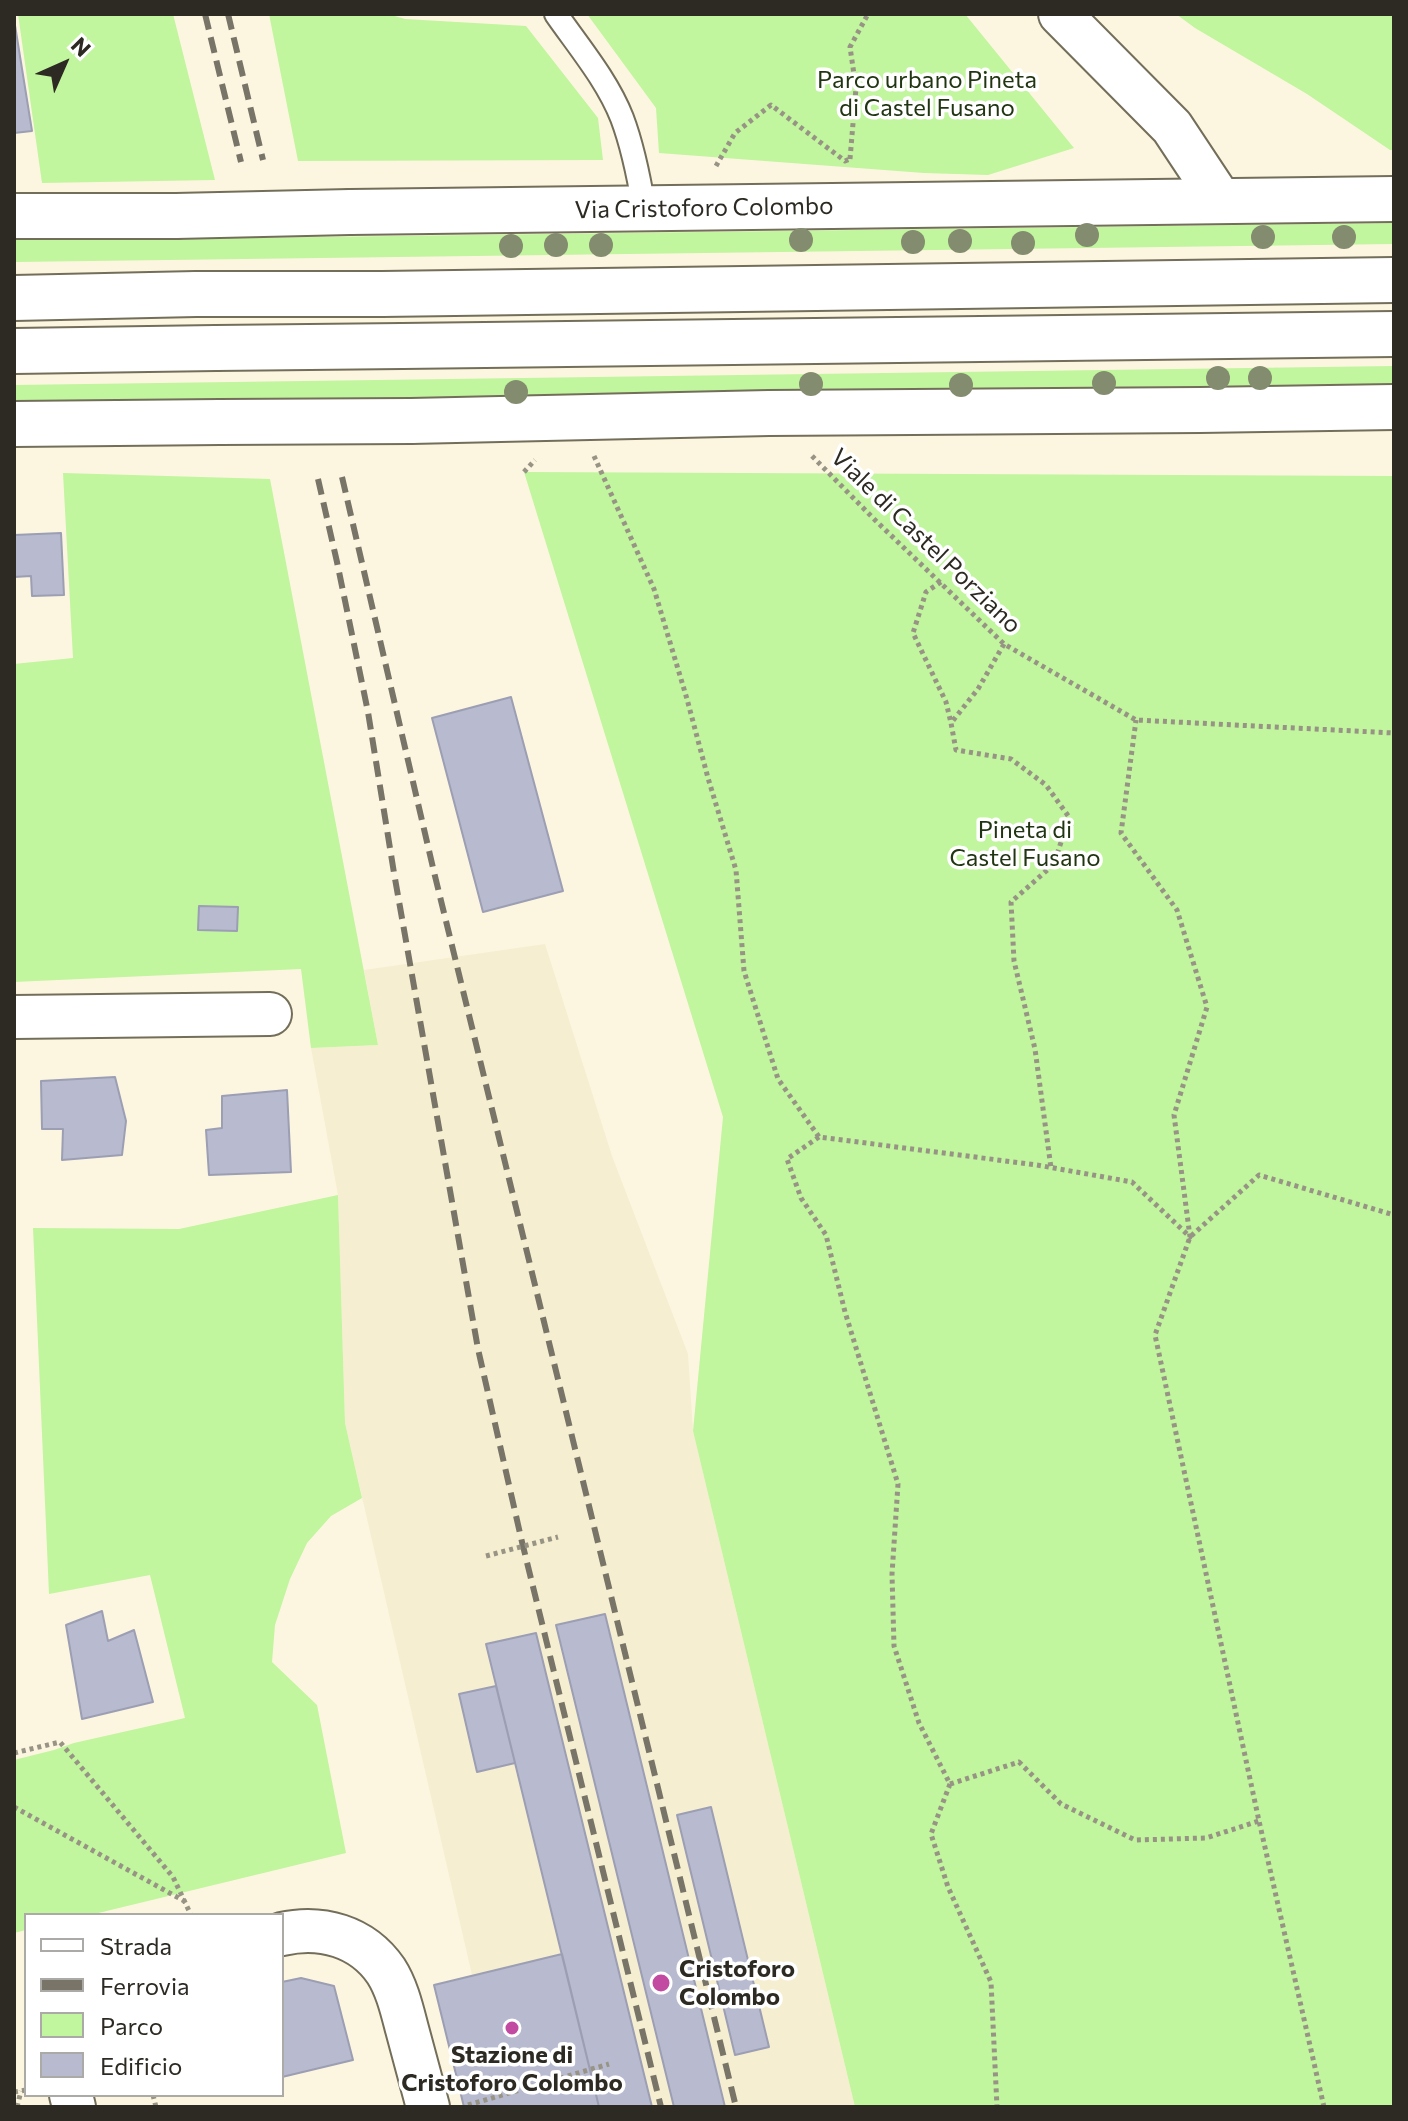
<!DOCTYPE html>
<style>
body{margin:0}
#map{position:relative;width:1408px;height:2121px;overflow:hidden;background:#fcf6e0;font-family:Commissioner,sans-serif}
canvas{display:block}
.frame{position:absolute;inset:0;border:16px solid #2c2a22;pointer-events:none}
.legend{position:absolute;left:24px;top:1913px;width:260px;height:184px;box-sizing:border-box;background:#fff;border:2px solid #abaaa7;margin:0;padding:10px 14px;list-style:none;font-size:24px;color:#2c2a22}
.legend li{display:flex;align-items:center;gap:16px;height:40px}
.legend b{width:40px;border:2px solid #abaaa7}
.north{position:absolute;left:24px;top:24px;width:80px;height:80px;-webkit-text-stroke:6px #fff;paint-order:stroke;rotate:45deg;font-size:22px;font-weight:700;line-height:32px;text-align:center;color:#2c2a22}
.north::after{content:'';display:block;margin:auto;width:28px;height:36px;background:#2c2a22;clip-path:polygon(50% 0,100% 100%,50% 72%,0 100%)}
</style>
<div id="map">
<canvas width="1408" height="2121"></canvas>
<div class="frame"></div>
<ul class="legend">
<li><b style="height:10px;background:#fff"></b>Strada</li>
<li><b style="height:10px;background:#787467"></b>Ferrovia</li>
<li><b style="height:22px;background:#c1f59e"></b>Parco</li>
<li><b style="height:22px;background:#b8bacf"></b>Edificio</li>
</ul>
<div class="north">N</div>
</div>
<script>
const ctx = document.querySelector('canvas').getContext('2d');
ctx.lineJoin = 'round';
function fill(path, color) {
  ctx.fillStyle = color;
  ctx.fill(path, 'evenodd');
}
function trace(path, color, width, dash) {
  ctx.strokeStyle = color;
  ctx.lineWidth = width;
  ctx.lineCap = dash ? 'butt' : 'round';
  ctx.setLineDash(dash || []);
  ctx.stroke(path);
}
function write(font, color, halo, rows, align = 'center') {
  ctx.font = font + ' Commissioner,sans-serif';
  ctx.lineWidth = 7;
  ctx.setLineDash([]);
  ctx.textBaseline = 'middle';
  ctx.strokeStyle = halo;
  ctx.fillStyle = color;
  for (const [text, x, y, turn = 0] of rows) {
    ctx.save();
    ctx.translate(x, y);
    ctx.rotate((+turn || 0) * Math.PI / 180);
    ctx.textAlign = isNaN(turn) ? turn : align;
    if (halo) ctx.strokeText(text, 0, 0);
    ctx.fillText(text, 0, 0);
    ctx.restore();
  }
}
fill(new Path2D(`
 M545 944 612 1156 688 1354 693 1431 855 2107H464L434 1985 472 1975 345 1423 338 1195 311 1048 378 1045 364 970Z`), '#f6eed0');
fill(new Path2D(`
 M18 14H173L215 180 42 183Z
 M269 14H388L405 19 526 26 598 118 603 160 298 161Z
 M587 14H965L1074 148 988 175 924 173 659 153 656 108Z
 M1176 14H1394V150H1390L1307 94 1195 28Z
 M1394 223V244L14 262V238H239Z
 M1394 366V388L14 405V385Z
 M524 472 1394 476V2107H855L693 1431 723 1117Z
 M63 473 270 479 378 1045 311 1048 301 969 14 982V664L73 658Z
 M338 1195 345 1423 362 1498 331 1516 307 1543 290 1579 275 1625 272 1662 317 1705 346 1853 90 1915H26V1930L14 1933V1760L54 1750 74 1743 185 1718 150 1575 49 1594 33 1228 179 1229Z`), '#c1f59e');
const building = new Path2D(`
 M14 19 32 131 14 133Z
 M61 533 64 595 32 596 31 576 14 577V535Z
 M511 697 563 891 483 912 432 718Z
 M199 906 238 907 237 931 198 930Z
 M115 1077 126 1121 122 1155 62 1160 63 1129H42L41 1081Z
 M287 1090 291 1172 209 1175 206 1130 222 1128V1096Z
 M102 1611 108 1641 134 1630 153 1702 82 1719 66 1625Z
 M605 1614 725 2107H674L556 1625Z
 M536 1633 652 2107H599L486 1644Z
 M496 1686 515 1763 477 1772 459 1694Z
 M711 1807 769 2047 735 2055 677 1815Z
 M562 1954 599 2107H464L434 1985Z
 M301 1978 334 1986 353 2060 282 2077V1982Z`);
fill(building, '#b8bacf');
trace(building, '#9c9eb3', 2);
const service = new Path2D(`
 M556 14C579 47 607 80 622 118 633 147 639 178 644 208`);
const minor = new Path2D(`
 M1060 14 1172 127 1221 201
 M14 1017 270 1014
 M282 1934C321 1925 362 1936 386 1971 397 1988 402 2010 407 2029 414 2055 421 2081 428 2107
 M71 2095 74 2107`);
const tertiary = new Path2D(`
 M350 212 1394 199
 M14 216H176
 M411 421 769 413 1200 410 1394 407
 M14 424 220 422`);
const primary = new Path2D(`
 M382 294 1394 280
 M14 298 196 294
 M402 346 1394 334
 M14 351 216 348`);
trace(service, '#736e5a', 26);
trace(minor, '#736e5a', 46);
trace(tertiary, '#736e5a', 48);
trace(primary, '#736e5a', 48);
trace(new Path2D(`
 M850 159 856 88 850 47 868 14
 M716 166 735 133 771 105 845 161 850 159
 M594 456 654 589 687 699 708 778 736 870 744 971 778 1079 819 1137 1037 1165 1132 1182 1190 1237 1174 1115 1207 1007 1177 910 1121 833 1136 720
 M812 456 876 521 1004 644 1136 720 1394 733
 M524 472 535 460
 M941 582 926 592 913 633 946 702 951 723
 M1004 644 978 689 951 723 956 750 1011 759 1046 785 1069 817 1054 864 1011 902 1014 961 1035 1049 1051 1168
 M819 1137 787 1159 801 1198 826 1235 845 1312 898 1484 892 1574 894 1646 919 1723 950 1784
 M14 1753 60 1742 173 1877 191 1915
 M950 1784 1019 1762 1061 1804 1135 1840 1206 1838 1259 1821
 M950 1784 931 1834 948 1887 991 1982 997 2107
 M14 1807 186 1902
 M14 2092 26 2090
 M153 2095 156 2107
 M468 2105 609 2064
 M17 2107 21 2091
 M1324 2107 1259 1821 1155 1335 1190 1237 1259 1175 1394 1215`), '#989485', 5, [4, 4]);
trace(service, '#fff', 22);
trace(minor, '#fff', 42);
trace(tertiary, '#fff', 44);
trace(primary, '#fff', 44);
trace(new Path2D(`
 M205 14 241 162
 M228 14 263 160
 M342 477 434 872 736 2107
 M318 479 337 562 368 712 394 873 478 1349 522 1542 661 2107`), '#787467', 6, [16, 8]);
const tertiaryBridge = new Path2D(`
 M176 216 350 212
 M220 422 411 421`);
const primaryBridge = new Path2D(`
 M196 294H382
 M216 348 402 346`);
trace(tertiaryBridge, '#736e5a', 48, []);
trace(primaryBridge, '#736e5a', 48, []);
trace(new Path2D(`
 M486 1556 558 1537`), '#989485', 5, [4, 4]);
trace(tertiaryBridge, '#fff', 44);
trace(primaryBridge, '#fff', 44);
ctx.fillStyle = '#848c6f';
for (const [x, y] of [
 [1087,235],
 [1263,237],
 [1344,237],
 [801,240],
 [960,241],
 [913,242],
 [1023,243],
 [556,245],
 [601,245],
 [511,246],
 [1218,378],
 [1260,378],
 [1104,383],
 [811,384],
 [961,385],
 [516,392]
]) {
  ctx.beginPath();
  ctx.arc(x, y, 12, 0, 2 * Math.PI);
  ctx.fill();
}
for (const [x, y, r, color] of [
 [661,1983,10,"#c24ba1"],
 [512,2028,8,"#c24ba1"]
]) {
  const dot = new Path2D();
  dot.arc(x, y, r, 0, 2 * Math.PI);
  ctx.fillStyle = color;
  ctx.fill(dot);
  trace(dot, '#fff', 3);
}
write('24px', '#213512', '#fff', [
 ["Parco urbano Pineta",927,80],
 ["di Castel Fusano",927,108],
 ["Pineta di",1025,830],
 ["Castel Fusano",1025,858]
]);
write('24px', '#2c2a22', '#fff', [
 ["Via Cristoforo Colombo",704,208,-1],
 ["Viale di Castel Porziano",926,541,44]
]);
write('bold 24px', '#2c2a22', '#fff', [
 ["Cristoforo",679,1969],
 ["Colombo",679,1997],
 ["Stazione di",512,2055,"center"],
 ["Cristoforo Colombo",512,2083,"center"]
], 'left');
</script>
